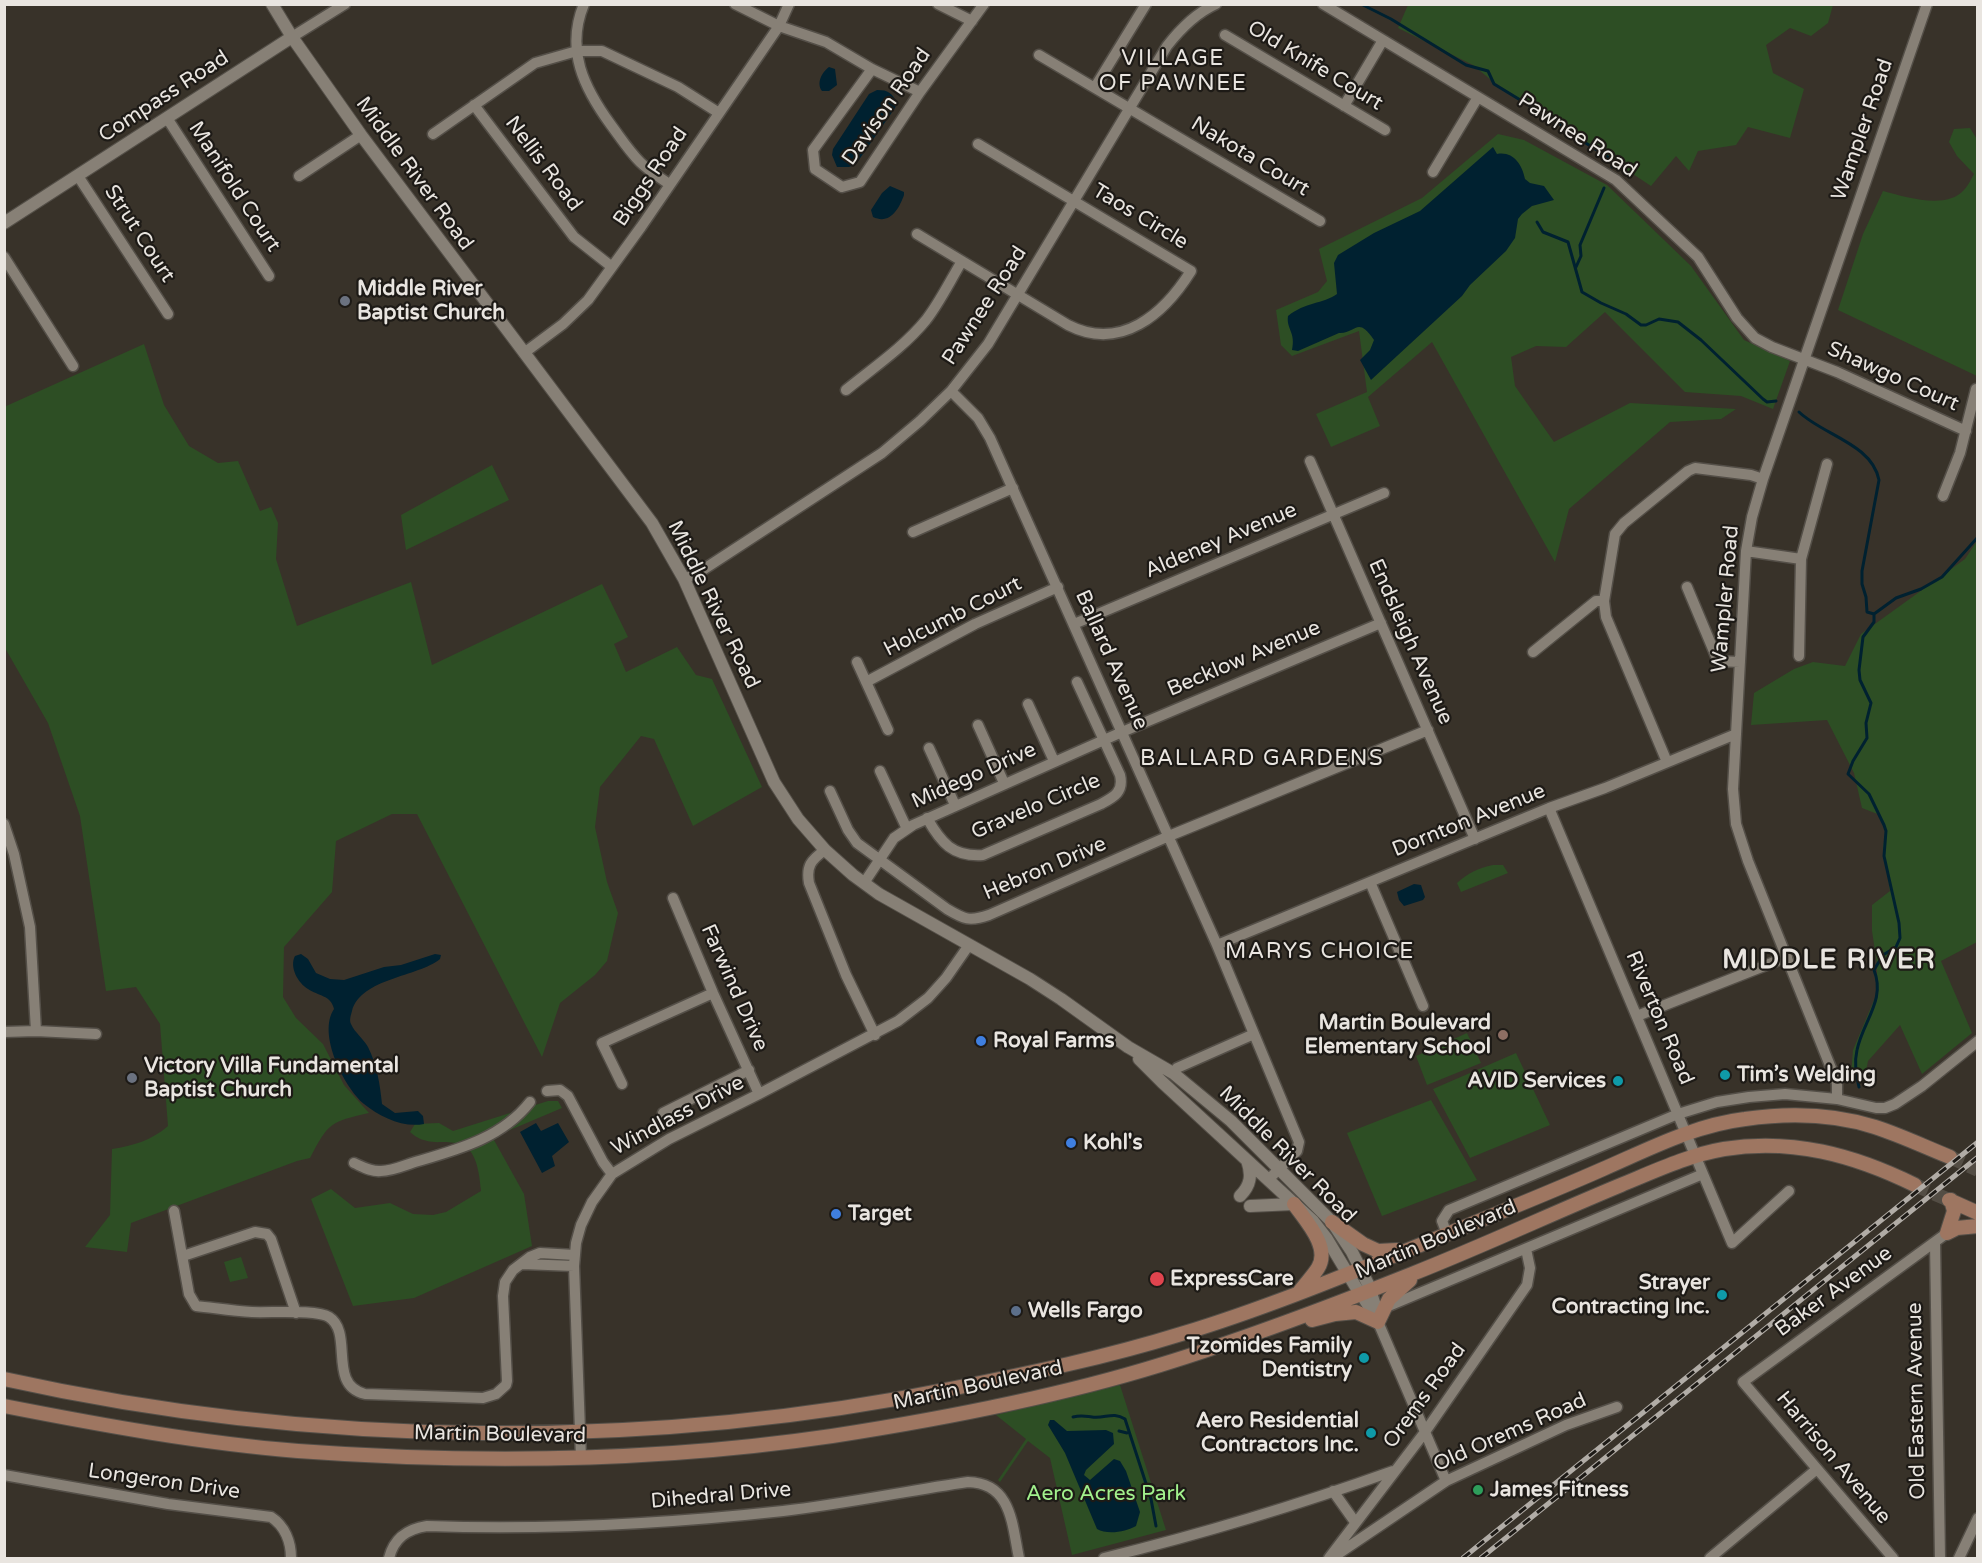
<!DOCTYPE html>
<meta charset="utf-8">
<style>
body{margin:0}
#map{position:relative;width:1982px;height:1563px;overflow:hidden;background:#383229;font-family:"Varela Round",sans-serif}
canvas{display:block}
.frame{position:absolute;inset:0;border:6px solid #e9e5e0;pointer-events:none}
</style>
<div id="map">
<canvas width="1982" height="1563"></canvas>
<div class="frame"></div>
</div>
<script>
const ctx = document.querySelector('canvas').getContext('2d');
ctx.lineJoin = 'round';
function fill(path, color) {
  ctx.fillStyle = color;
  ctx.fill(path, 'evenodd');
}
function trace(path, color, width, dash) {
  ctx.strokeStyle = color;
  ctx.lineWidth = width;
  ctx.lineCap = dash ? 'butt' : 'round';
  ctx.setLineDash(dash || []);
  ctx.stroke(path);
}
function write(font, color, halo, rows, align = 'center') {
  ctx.font = font + ' "Varela Round",sans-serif';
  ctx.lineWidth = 4.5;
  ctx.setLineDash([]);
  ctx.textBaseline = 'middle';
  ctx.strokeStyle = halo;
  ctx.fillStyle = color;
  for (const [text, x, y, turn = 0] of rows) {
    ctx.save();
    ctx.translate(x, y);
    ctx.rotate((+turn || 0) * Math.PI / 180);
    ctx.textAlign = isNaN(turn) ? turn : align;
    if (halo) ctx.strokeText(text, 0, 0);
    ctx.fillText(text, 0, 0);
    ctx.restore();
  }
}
fill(new Path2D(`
 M1408 5V4L1833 5 1828 23 1811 36 1790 28 1766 45 1773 73 1804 89 1790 138 1748 127 1736 145 1698 151 1689 171 1676 156 1651 186 1491 80 1473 65 1398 28Z
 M1970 128 1978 141 1977 376 1838 310 1863 234 1883 191C1906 197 1946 210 1964 190 1968 186 1971 179 1974 174L1957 156 1949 142 1954 129Z
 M1498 134 1524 140 1607 185 1691 266 1744 340 1790 361 1773 409 1741 396 1685 392 1605 312 1566 347 1536 346 1511 357 1515 386 1554 442 1630 403 1736 409 1721 419 1670 422 1569 509 1555 562 1432 342 1368 397 1380 426 1331 447 1316 414 1367 392 1359 331 1292 356 1281 345 1276 310 1318 292 1327 281 1319 249 1422 198Z
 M144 344 164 405 189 446 218 463 238 461 260 511 271 507 278 523 276 559 297 626 411 582 432 665 602 584 628 637 614 644 626 672 677 647 696 675 712 679 762 787 693 826 654 739 641 736 600 787 595 827 607 882 618 913 607 961 595 975 560 1003 542 1057 417 814H392L336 841 332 892 284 947 283 997 296 1018 323 1044 344 1085 369 1113C330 1122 329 1122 310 1158L297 1161 131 1223 127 1252 85 1247 110 1215 112 1149C133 1146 152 1140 168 1126L160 1024 136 987 106 991 80 816 48 723 5 648 4 407Z
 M492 465 509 500 406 550 401 515Z
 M1977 541V942L1941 961 1972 1033 1922 1074 1900 1025 1868 1061 1864 1082 1851 1076 1853 1050 1877 993V964L1872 931V905L1890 891 1883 847 1886 830 1880 815 1862 808 1854 773 1827 720 1751 725 1754 693 1794 669 1813 662 1845 666 1861 634 1965 559Z
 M1493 865H1503L1508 873 1461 892 1457 883C1468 873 1478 868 1493 865Z
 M1467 1033 1481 1063 1427 1085 1416 1056Z
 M1516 1053 1550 1125 1470 1158 1433 1089Z
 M1431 1100 1477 1180 1382 1216 1347 1133Z
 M548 1101H558L562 1108 503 1133 494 1140 524 1194 532 1246 414 1298 353 1306 311 1199 331 1189 355 1208 390 1203 413 1214 433 1215 446 1212 481 1191C476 1114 438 1159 410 1132L415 1124 439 1123 453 1131Z
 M241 1257 248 1278 230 1282 224 1262Z
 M1120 1385 1166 1530 1072 1555 1050 1458 1028 1441 1000 1482 998 1480 1026 1439 996 1415Z`), '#2d4e24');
fill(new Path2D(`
 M829 67 835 69 837 85 829 91H822C816 83 822 72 829 67Z
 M877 90C889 90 891 93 897 102L895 108 856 164 849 167H837L832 155 833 149 869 94Z
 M1493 147 1497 154C1513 151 1522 164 1525 179L1530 183 1544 186 1554 200 1532 206 1522 214 1518 219 1515 238 1506 251 1470 285 1462 296 1371 380 1360 360 1370 350 1374 340C1357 315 1356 334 1339 333L1298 351 1292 350C1296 332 1286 329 1288 316 1305 302 1323 304 1337 294L1334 263 1338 255 1374 233 1420 211Z
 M890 186 904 192V195C899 209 890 225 873 217L871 210 882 193Z
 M1414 884 1421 885 1425 897 1423 900 1404 906 1399 900 1397 892Z
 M301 954 308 959 316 973 330 979 344 980 384 967 401 965 435 954 441 955 440 959C418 977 361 978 352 1011 351 1015 349 1020 351 1024 355 1033 363 1038 368 1047 377 1065 380 1084 382 1104L395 1113 418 1111 423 1116 424 1124C403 1128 380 1117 364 1104 344 1087 317 1034 334 1009 331 995 318 996 308 989 298 983 289 967 295 956Z
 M536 1123 541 1131 558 1123 569 1142 552 1156 555 1166 542 1173 520 1132Z
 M1050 1420H1054L1067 1431 1106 1430 1113 1433 1114 1444 1086 1470 1084 1475 1090 1480 1114 1459 1120 1461 1126 1471 1140 1512 1136 1526C1126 1532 1107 1535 1097 1529L1065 1453 1048 1425Z`), '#002130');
trace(new Path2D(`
 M1361 4 1391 19 1466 65 1488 71 1494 84 1568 129 1581 140 1611 159 1613 162 1612 167
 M1537 222 1543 232 1568 242 1582 292 1601 303 1626 314 1641 325H1646L1659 319 1678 322 1701 340 1763 399 1767 402 1776 401
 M1576 267 1581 256 1580 245 1604 188
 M1799 412C1823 435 1872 444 1879 480L1862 571V584L1866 597 1867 612 1874 614
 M1859 1087C1856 1074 1854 1063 1857 1050 1863 1021 1886 1000 1874 970L1883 955 1896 947 1900 938 1899 923 1884 856 1886 831 1884 825 1869 794 1848 774 1853 761 1867 738 1866 723 1871 703 1860 680 1859 670 1863 637 1874 622V614L1896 598 1921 589 1942 577 1978 537
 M1073 1417C1081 1415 1084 1416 1092 1417 1105 1419 1113 1411 1125 1419L1151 1499 1156 1526
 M1119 1431 1127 1433`), '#002130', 3);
trace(new Path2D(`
 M1950 1157 1978 1170
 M1915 1185 1949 1200`), '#534d44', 14, [14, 7]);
const minor = new Path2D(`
 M584 4C565 50 584 88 611 125 620 137 629 151 640 162 648 170 659 177 669 184
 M735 4 779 26 826 42 872 69 920 92
 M938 4 972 21
 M1323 4 1616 180 1698 257 1737 318 1755 338 1772 347 1837 372 1966 431
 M1225 35 1385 130
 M292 37 345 4
 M1039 55 1320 221
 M872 69 813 150 815 169 842 187 860 182 920 92 984 4
 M1095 87 1146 4
 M474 105 574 237 612 267
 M1344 106 1383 40
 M167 118 269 276
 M433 134 535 63 577 51H602L678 87 719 113
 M1433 172 1478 97
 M78 176 168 314
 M299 176 361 135
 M917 234 1068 325C1121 352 1164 314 1191 271L978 144
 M4 257 73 366
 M524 353 563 324 588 300 641 227 779 26 789 4
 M846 390C873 368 904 347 926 320 940 302 950 281 962 261
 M951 391 978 418 990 438 1217 945 1294 1130 1299 1142 1297 1151 1269 1179
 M1310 461 1475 839
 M1943 496 1960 453 1976 389
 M913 532 1013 488
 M1746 551 1801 559
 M684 579 698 573 882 453 920 421 951 391 988 344 1167 46C1181 28 1196 13 1216 4
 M1687 587 1718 661 1740 662
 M1074 624 1384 493
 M1533 652 1596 601H1604
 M1799 656 1801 559 1827 464
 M857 662 888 730
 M866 682 975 624 1058 587
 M1028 704 1054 761
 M978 725 1004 783
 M929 748 955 805
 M1667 762 1606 617 1604 601 1615 534 1624 523 1688 471 1695 468 1751 475 1763 479
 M880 771 907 829
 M830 791 848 830 857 843 947 909C964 919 969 922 989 915L1169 836 1428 730
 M1549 808 1732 1243 1789 1191
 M927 818C941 843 953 857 983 855L1101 804C1114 797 1124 792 1120 775L1077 682
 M4 824 14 854 30 927 36 1031
 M825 850C811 860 806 866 809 883L846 975 875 1035
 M1370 882 1423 1006
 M864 883 894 838 913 825 1122 732 1381 623
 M673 898 713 993 759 1094
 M1217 945 1549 808 1605 788 1736 734
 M1637 1016 1787 957
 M4 1032 36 1031 96 1034
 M1173 1073 1177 1068 1254 1034
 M622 1084 602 1043 713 993
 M547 1091 560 1090 568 1096 603 1162 612 1174
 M1837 1099V1083L1748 861 1736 824 1733 789 1746 551 1752 517 1763 479 1927 4
 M663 1113 749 1070
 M354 1163C363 1167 371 1172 381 1171 391 1171 403 1166 412 1163 456 1150 501 1139 530 1102
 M174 1211 189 1294 196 1306C215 1308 233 1311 252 1312 269 1313 317 1309 329 1317 354 1333 327 1385 365 1394L483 1398 496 1394 506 1385 507 1381 503 1296 505 1282 513 1270 530 1257 540 1253 575 1255
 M1447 1234 1442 1221 1449 1210 1678 1114 1717 1102 1749 1097 1785 1094 1837 1099 1876 1108H1885L1895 1104 1922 1086 1978 1041
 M1935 1243 1940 1558
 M183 1256 255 1232 267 1234 271 1239 296 1313
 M522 1264 574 1266
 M1371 1290 1376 1305 1378 1322 1446 1481
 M1360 1294 1376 1319
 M1384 1308 1703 1174
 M581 1458 574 1266 576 1243 581 1225 592 1202 612 1174 669 1139 759 1094 898 1021 928 998 946 978 969 945
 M4 1475 168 1504 271 1517C285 1526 291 1542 291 1558
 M1333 1491 1355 1522
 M389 1558C394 1538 407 1529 427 1526 546 1530 665 1524 783 1511 845 1504 906 1491 968 1482 1012 1483 1012 1525 1019 1558
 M1104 1558C1202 1534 1298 1505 1393 1471
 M1329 1558 1425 1432 1527 1285 1530 1268 1526 1249
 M1332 1558 1446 1481 1566 1425 1617 1407
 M1710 1558 1817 1469
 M1893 1558 1743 1382 1947 1233
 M1959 1558 1978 1518`);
const tertiary = new Path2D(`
 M272 4 292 37 361 135 652 523 684 579 774 782 798 819 825 850 853 875 879 894 1030 979 1061 999 1128 1047 1173 1073 1231 1121 1332 1222 1352 1252 1371 1290
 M4 223 292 37
 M1139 1059 1162 1082 1313 1221 1327 1239 1360 1294
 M1240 1196C1251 1185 1252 1175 1247 1160
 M1250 1206 1294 1204`);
const secondary = new Path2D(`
 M1949 1200 1978 1213
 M1294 1204C1305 1220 1331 1247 1318 1268 1313 1276 1306 1283 1300 1291
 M1332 1222 1363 1244 1378 1251 1397 1250
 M1947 1233 1954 1211 1951 1200
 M1947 1233 1957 1228 1978 1226
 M1312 1320 1335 1314 1356 1312 1378 1322 1389 1299 1410 1280
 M4 1379C315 1448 644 1451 955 1388 1031 1373 1107 1357 1181 1334 1270 1307 1358 1270 1445 1235 1498 1213 1551 1192 1603 1169 1649 1149 1695 1125 1745 1119 1787 1113 1834 1114 1875 1127 1900 1135 1925 1147 1950 1157
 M4 1406C101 1425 199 1443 298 1451 476 1464 655 1462 832 1436 942 1419 1053 1398 1160 1365 1245 1339 1329 1307 1412 1274 1483 1246 1551 1214 1621 1185 1655 1171 1689 1155 1724 1149 1792 1138 1854 1155 1915 1185`);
trace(minor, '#544f48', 13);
trace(tertiary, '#544f48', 14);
trace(secondary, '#544f48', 16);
trace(minor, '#878076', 10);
trace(tertiary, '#878076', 12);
trace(secondary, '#9e7661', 14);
const rail = new Path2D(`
 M1463 1558 1978 1142
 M1481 1558 1978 1157`);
trace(rail, '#b1aca6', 5);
trace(rail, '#1d1a16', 3, [9]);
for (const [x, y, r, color] of [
 [345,301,6,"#6b7280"],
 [1503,1035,6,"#8d6e63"],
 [981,1041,6,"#3f7fe0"],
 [1725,1075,6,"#0f9aa8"],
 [132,1078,6,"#6b7280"],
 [1618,1081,6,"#0f9aa8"],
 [1071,1143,6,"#3f7fe0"],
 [836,1214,6,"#3f7fe0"],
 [1157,1279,8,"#e0444e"],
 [1722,1295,6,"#0f9aa8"],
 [1016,1311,6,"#5c6f8a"],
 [1364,1358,6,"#0f9aa8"],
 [1371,1433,6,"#0f9aa8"],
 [1478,1490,6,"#2e9e5b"]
]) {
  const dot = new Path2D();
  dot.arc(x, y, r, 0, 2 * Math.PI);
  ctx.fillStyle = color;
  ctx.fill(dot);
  trace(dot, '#1d1a16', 2);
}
write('21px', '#e9e5e0', '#1d1a16', [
 ["Old Knife Court",1315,66,31],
 ["Compass Road",164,97,-33],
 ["Davison Road",887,107,-55],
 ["Wampler Road",1863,130,-71],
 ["Pawnee Road",1577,136,33],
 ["Nakota Court",1250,157,31],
 ["Nellis Road",543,164,53],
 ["Middle River Road",414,174,54],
 ["Biggs Road",651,177,-56],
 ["Manifold Court",234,187,57],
 ["Taos Circle",1140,217,31],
 ["Strut Court",139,234,57],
 ["Pawnee Road",985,306,-57],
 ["Shawgo Court",1893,377,24],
 ["Aldeney Avenue",1221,541,-23],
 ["Wampler Road",1726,599,-85],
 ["Middle River Road",713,605,64],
 ["Holcumb Court",953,617,-27],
 ["Endsleigh Avenue",1410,642,66],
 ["Becklow Avenue",1244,659,-23],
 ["Ballard Avenue",1111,660,66],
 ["Midego Drive",974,776,-24],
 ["Gravelo Circle",1036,807,-23],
 ["Dornton Avenue",1469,821,-22],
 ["Hebron Drive",1045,869,-23],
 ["Farwind Drive",734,988,66],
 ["Riverton Road",1659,1018,67],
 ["Windlass Drive",678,1116,-28],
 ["Middle River Road",1287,1155,45],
 ["Martin Boulevard",1436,1240,-23],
 ["Baker Avenue",1834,1292,-36],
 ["Martin Boulevard",978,1386,-12],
 ["Orems Road",1425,1396,-54],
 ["Old Eastern Avenue",1917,1401,-91],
 ["Old Orems Road",1510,1433,-24],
 ["Martin Boulevard",500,1435,1],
 ["Harrison Avenue",1833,1458,50],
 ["Longeron Drive",164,1482,8],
 ["Dihedral Drive",721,1496,-5]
]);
write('bold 21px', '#e9e5e0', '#1d1a16', [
 ["Middle River",357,289],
 ["Baptist Church",357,313],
 ["Martin Boulevard",1491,1023,"right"],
 ["Elementary School",1491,1047,"right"],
 ["Royal Farms",993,1041],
 ["Victory Villa Fundamental",144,1066],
 ["Baptist Church",144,1090],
 ["Tim’s Welding",1737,1075],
 ["AVID Services",1606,1081,"right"],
 ["Kohl's",1083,1143],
 ["Target",848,1214],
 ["ExpressCare",1170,1279],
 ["Strayer",1710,1283,"right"],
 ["Contracting Inc.",1710,1307,"right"],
 ["Wells Fargo",1028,1311],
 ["Tzomides Family",1352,1346,"right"],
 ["Dentistry",1352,1370,"right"],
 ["Aero Residential",1359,1421,"right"],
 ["Contractors Inc.",1359,1445,"right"],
 ["James Fitness",1490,1490]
], 'left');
write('21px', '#a2f18d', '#1d1a16', [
 ["Aero Acres Park",1106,1494]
]);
ctx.letterSpacing = '1.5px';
write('22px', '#e9e5e0', '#1d1a16', [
 ["VILLAGE",1173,59],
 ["OF PAWNEE",1173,84],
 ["BALLARD GARDENS",1262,759],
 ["MARYS CHOICE",1320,952]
]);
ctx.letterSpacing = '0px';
ctx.letterSpacing = '1.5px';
write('bold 27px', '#e9e5e0', '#1d1a16', [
 ["MIDDLE RIVER",1829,961]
]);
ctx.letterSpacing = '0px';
</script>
